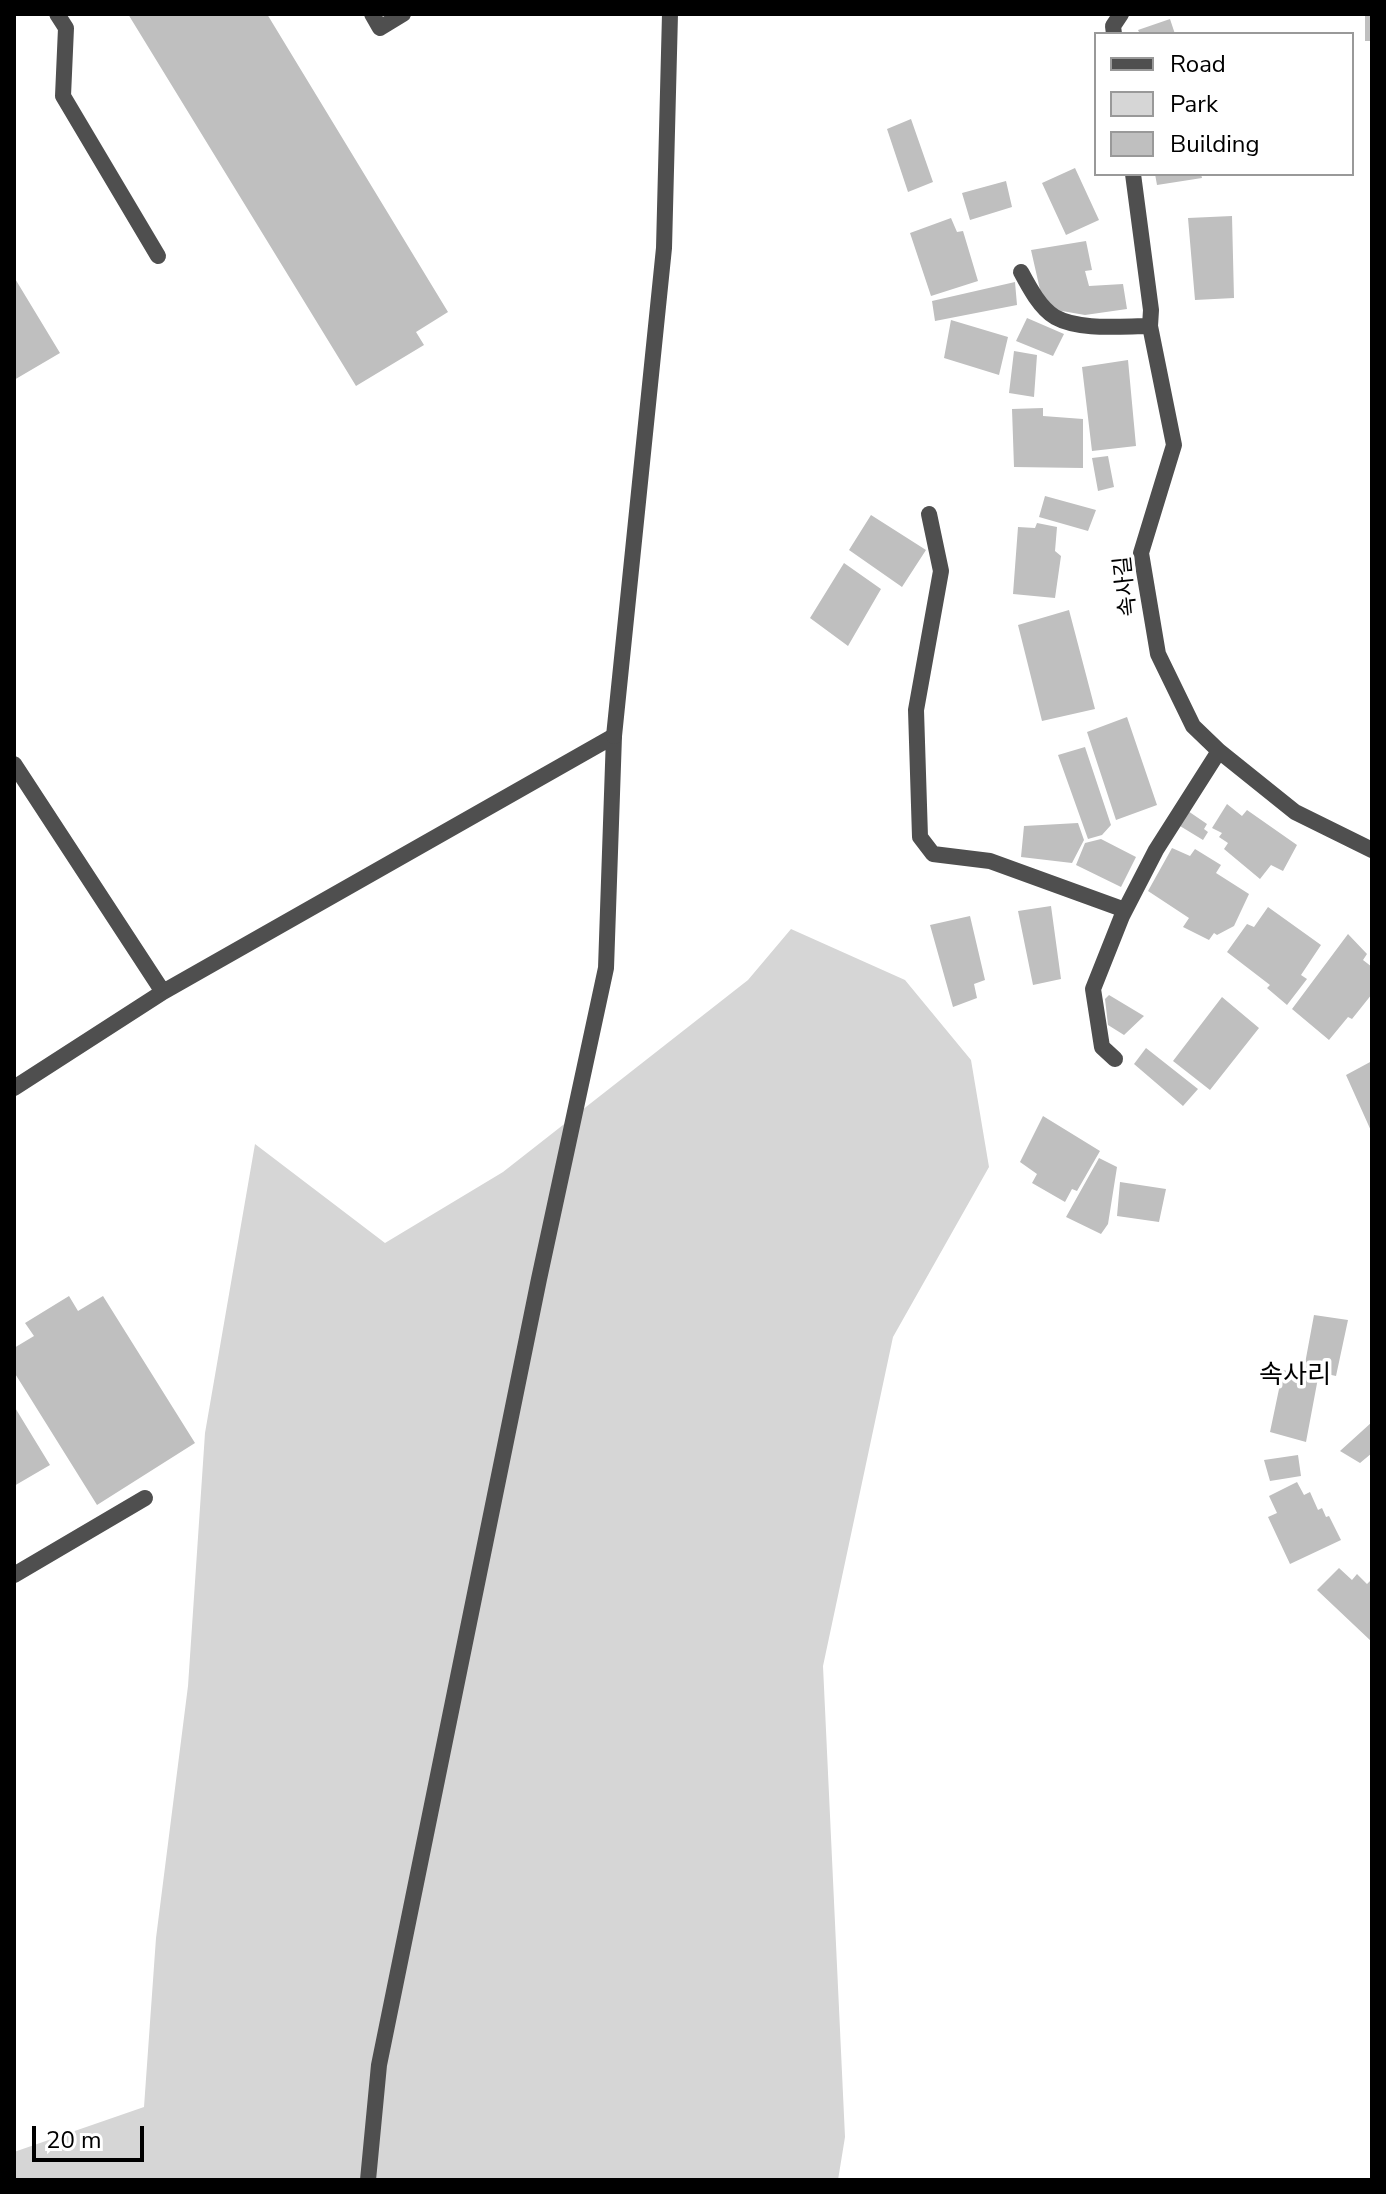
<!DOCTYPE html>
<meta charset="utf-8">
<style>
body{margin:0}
#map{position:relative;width:1386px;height:2194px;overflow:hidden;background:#fff;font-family:"Nunito Sans",sans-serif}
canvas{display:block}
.frame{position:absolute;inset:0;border:16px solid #000;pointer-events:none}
.legend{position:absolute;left:1094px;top:32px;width:260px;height:144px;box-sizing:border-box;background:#fff;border:2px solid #999;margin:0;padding:10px 14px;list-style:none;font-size:24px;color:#000}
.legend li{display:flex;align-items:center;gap:16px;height:40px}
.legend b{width:40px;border:2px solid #999}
.scale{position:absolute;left:32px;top:2126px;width:112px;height:36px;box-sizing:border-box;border:4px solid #000;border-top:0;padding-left:10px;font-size:24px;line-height:28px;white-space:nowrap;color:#000;-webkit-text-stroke:6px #fff;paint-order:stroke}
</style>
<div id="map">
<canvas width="1386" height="2194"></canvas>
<div class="frame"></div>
<ul class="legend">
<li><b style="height:10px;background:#4f4f4f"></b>Road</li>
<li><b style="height:22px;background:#d6d6d6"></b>Park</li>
<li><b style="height:22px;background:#bfbfbf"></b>Building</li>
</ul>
<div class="scale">20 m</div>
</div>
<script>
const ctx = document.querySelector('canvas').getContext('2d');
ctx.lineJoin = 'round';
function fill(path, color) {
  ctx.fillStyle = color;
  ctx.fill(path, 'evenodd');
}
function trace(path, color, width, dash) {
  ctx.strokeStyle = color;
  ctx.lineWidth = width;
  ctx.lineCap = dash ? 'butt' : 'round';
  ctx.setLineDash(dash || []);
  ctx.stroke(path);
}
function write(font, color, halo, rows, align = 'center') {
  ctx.font = font + ' "Nunito Sans","Noto Sans KR",sans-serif';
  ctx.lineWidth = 7;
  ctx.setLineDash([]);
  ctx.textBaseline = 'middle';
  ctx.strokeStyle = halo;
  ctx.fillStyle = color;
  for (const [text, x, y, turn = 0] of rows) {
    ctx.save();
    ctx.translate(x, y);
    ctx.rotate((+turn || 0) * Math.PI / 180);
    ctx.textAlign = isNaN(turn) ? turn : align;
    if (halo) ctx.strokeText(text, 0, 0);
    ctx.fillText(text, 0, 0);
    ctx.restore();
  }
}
fill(new Path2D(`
 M791 929 905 980 971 1060 989 1167 893 1337 823 1666 845 2137 838 2180H14V2152L144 2107 156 1938 188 1686 205 1433 255 1144 385 1243 503 1172 748 980Z`), '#d6d6d6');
fill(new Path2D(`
 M128 14H267L448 312 416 332 424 345 356 386Z
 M1365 14H1372V41H1365Z
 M1170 19 1175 34H1140L1138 30Z
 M911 119 933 182 908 192 887 129Z
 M1075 168 1099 220 1066 235 1042 183Z
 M1155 174H1201L1202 178 1157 185Z
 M1006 181 1012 207 970 220 962 193Z
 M1232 216 1234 298 1195 300 1188 218Z
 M951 218 957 232 963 231 978 281 931 296 910 233Z
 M1086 241 1092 270 1085 271 1089 286 1123 284 1127 309 1085 315 1056 310 1041 294 1031 250Z
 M14 277 60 353 14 380Z
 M1015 282 1017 305 935 321 932 301Z
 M1027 318 1064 334 1053 356 1016 341Z
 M951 320 1008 337 999 375 944 358Z
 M1014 351 1037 355 1034 397 1009 393Z
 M1128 360 1136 446 1092 451 1082 367Z
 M1043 408V416L1083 419V468L1014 467 1012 409Z
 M1108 456 1114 487 1098 491 1092 458Z
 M1045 496 1096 510 1088 531 1039 517Z
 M871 515 926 550 902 587 849 550Z
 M1037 523 1057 527 1055 551 1061 556 1055 598 1013 594 1018 527 1035 528Z
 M844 563 881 589 848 646 810 618Z
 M1069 610 1095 709 1042 721 1018 625Z
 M1127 717 1157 805 1116 820 1087 732Z
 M1085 747 1111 825 1102 835 1088 839 1058 755Z
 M1227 804 1242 816 1247 810 1297 845 1283 871 1271 865 1260 879 1224 849 1228 843 1219 837 1222 833 1212 828Z
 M1188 811 1207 824 1204 829 1208 832 1203 840 1180 826Z
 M1078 823 1084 840 1072 863 1021 857 1024 826Z
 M1101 839 1136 857 1121 887 1076 865 1085 843Z
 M1172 848 1190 856 1195 849 1221 865 1216 873 1249 894 1234 926 1217 935 1214 933 1209 940 1183 927 1189 918 1148 891Z
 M1051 906 1061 979 1033 985 1018 911Z
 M1268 907 1321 945 1301 975 1307 979 1287 1005 1267 988 1270 985 1227 952 1247 924 1254 927Z
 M970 916 985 980 974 984 977 998 953 1007 930 925Z
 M1348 934 1367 954 1363 960 1372 967V994L1352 1019 1348 1017 1329 1040 1292 1009Z
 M1109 995 1144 1016 1124 1035 1108 1025 1105 999Z
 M1222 997 1259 1028 1210 1090 1173 1061Z
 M1146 1048 1198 1089 1183 1106 1134 1064Z
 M1372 1061V1133L1346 1075Z
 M1043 1116 1100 1151 1077 1191 1072 1189 1065 1202 1032 1183 1037 1174 1020 1162Z
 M1099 1158 1117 1167 1108 1224 1101 1234 1066 1217Z
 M1120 1182 1166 1189 1159 1222 1117 1216Z
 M69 1296 78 1311 103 1296 195 1443 97 1505 14 1372V1348L34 1336 25 1323Z
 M1314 1315 1348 1320 1336 1376 1304 1369Z
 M1283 1370 1318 1378 1306 1442 1270 1432Z
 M14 1406 50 1465 14 1486Z
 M1372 1422V1453L1360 1463 1340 1451Z
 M1298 1455 1301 1476 1270 1481 1264 1460Z
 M1297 1482 1304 1495 1310 1492 1318 1510 1322 1508 1326 1517 1329 1516 1341 1540 1290 1564 1268 1517 1277 1513 1269 1496Z
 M1339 1568 1352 1580 1357 1574 1367 1584 1372 1579V1642L1317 1590Z`), '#bfbfbf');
trace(new Path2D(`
 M57 14 66 28 63 96 158 256
 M372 14 380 28 403 14
 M14 764 163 992 614 736 606 968 539 1279 379 2065 368 2180
 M14 1088 163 992
 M14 1575 145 1498`), '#4f4f4f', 16);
trace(new Path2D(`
 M1114 34 1113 26 1121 14
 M1133 174 1151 310 1150 326 1174 445 1141 553 1158 654 1193 726 1219 751 1295 812 1372 850
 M1021 272C1029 287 1040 308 1055 317 1080 331 1122 326 1150 326
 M929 514 941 571 916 710 920 837 933 854 990 861 1125 910
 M614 736 664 248 670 14
 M1115 1059 1102 1047 1093 989 1122 916 1156 850 1219 751`), '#4f4f4f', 16);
write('22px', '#000', '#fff', [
 ["속사길",1127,586,-96]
]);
write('26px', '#000', '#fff', [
 ["속사리",1295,1377]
]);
</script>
